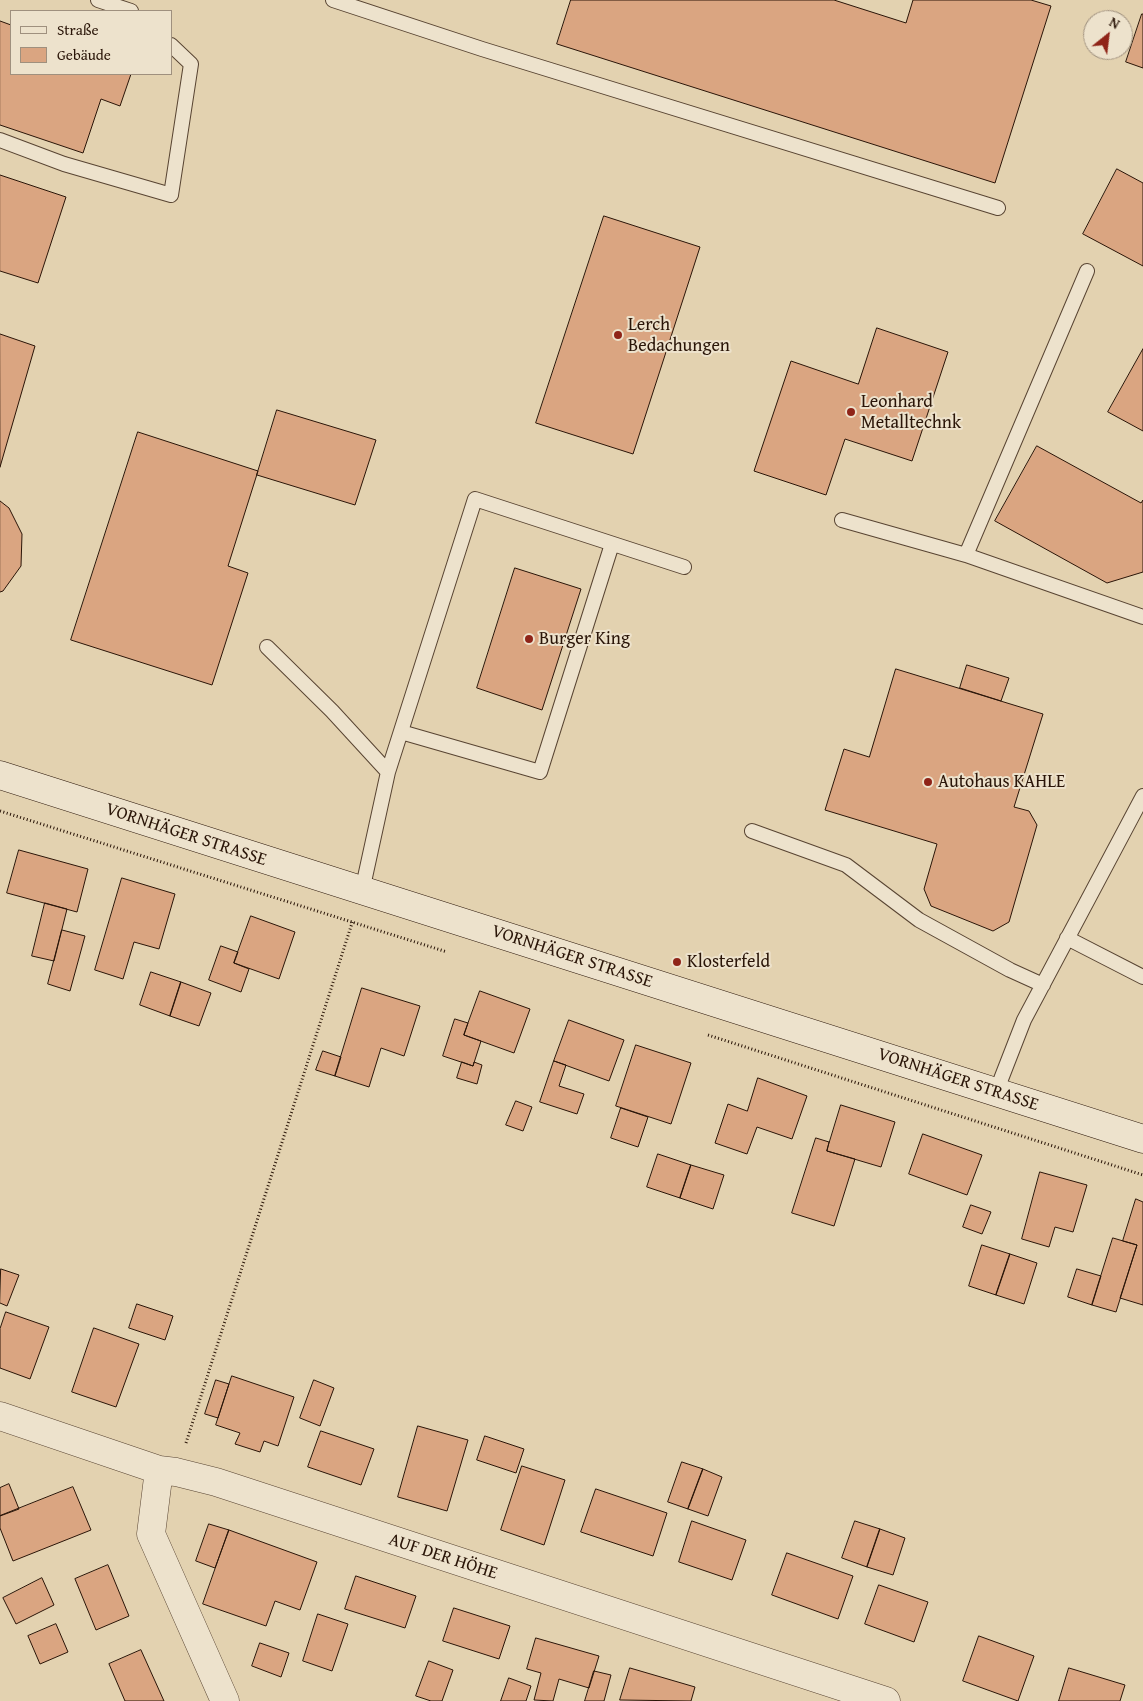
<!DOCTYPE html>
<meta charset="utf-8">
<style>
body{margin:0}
#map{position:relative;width:1143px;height:1701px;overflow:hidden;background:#e3d2b0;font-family:"Gentium Book Plus",serif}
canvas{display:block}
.legend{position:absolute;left:10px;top:10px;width:162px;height:65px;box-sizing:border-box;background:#ede2cc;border:1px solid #9f907e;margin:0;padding:6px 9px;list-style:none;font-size:15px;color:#2a1508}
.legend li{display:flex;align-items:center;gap:10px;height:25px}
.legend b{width:25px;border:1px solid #9f907e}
.north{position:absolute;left:1083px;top:10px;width:50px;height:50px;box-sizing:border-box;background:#ede2cc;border:1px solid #9f907e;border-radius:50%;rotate:29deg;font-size:14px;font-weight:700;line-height:20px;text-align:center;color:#2a1508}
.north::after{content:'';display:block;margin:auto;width:18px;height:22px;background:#8f2418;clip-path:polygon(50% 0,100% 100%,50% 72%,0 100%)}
</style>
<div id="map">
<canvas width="1143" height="1701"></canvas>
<ul class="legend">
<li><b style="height:6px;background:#ede2cc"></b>Straße</li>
<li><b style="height:14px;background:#daa581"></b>Gebäude</li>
</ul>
<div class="north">N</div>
</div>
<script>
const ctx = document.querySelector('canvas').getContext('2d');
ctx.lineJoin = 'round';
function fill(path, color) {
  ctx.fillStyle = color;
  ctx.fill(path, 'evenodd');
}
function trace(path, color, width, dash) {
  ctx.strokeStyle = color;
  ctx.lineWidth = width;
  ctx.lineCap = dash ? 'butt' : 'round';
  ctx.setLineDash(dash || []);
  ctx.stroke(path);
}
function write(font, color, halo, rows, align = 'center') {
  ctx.font = font + ' "Gentium Book Plus",serif';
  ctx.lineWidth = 4;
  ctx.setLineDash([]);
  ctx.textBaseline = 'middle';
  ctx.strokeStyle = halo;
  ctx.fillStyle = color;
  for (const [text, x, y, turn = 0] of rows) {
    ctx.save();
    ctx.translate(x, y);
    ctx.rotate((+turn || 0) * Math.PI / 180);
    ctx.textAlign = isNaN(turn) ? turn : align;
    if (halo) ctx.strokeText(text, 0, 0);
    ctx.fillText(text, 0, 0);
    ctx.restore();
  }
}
const building = new Path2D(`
 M571 0H834L906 23 913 0H1031L1051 6 995 183 557 44Z
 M1142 14H1143V68L1126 62Z
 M0 21 11 25V74H131L120 106 101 99 83 153 0 125Z
 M1117 169 1143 183V266L1083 234Z
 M0 175 66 197 38 283 0 271Z
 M604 216 700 247 633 454 536 423Z
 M877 328 948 352 912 461 845 439 826 495 754 471 791 361 858 384Z
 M0 334 35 346 0 467Z
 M1143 349V431L1108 412Z
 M277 410 376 440 355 505 257 475Z
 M138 432 258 471 228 566 248 573 212 685 71 640Z
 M1037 446 1141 503 1143 500V572L1107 583 995 521Z
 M0 501 9 508 22 534 21 566 3 591 0 592Z
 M515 568 581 589 542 710 477 688Z
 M967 665 1009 678 1001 701 960 688Z
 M896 669 1043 714 1014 807 1029 811 1037 825 1009 922 993 931 931 906 924 889 937 844 825 810 844 749 869 757Z
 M19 850 88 869 77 912 7 893Z
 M122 878 175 894 159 949 134 942 123 979 95 970Z
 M45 903 67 909 54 961 32 956Z
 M251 916 295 932 279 979 234 963Z
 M62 930 85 936 70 991 48 984Z
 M221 946 238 952 234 963 249 969 241 992 209 980Z
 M151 972 181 982 170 1016 140 1005Z
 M181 982 211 993 199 1026 170 1016Z
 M362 988 420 1006 404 1056 381 1048 369 1087 335 1076Z
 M480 991 530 1009 514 1053 464 1035Z
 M455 1019 468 1023 464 1035 481 1041 473 1066 443 1056Z
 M569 1020 624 1040 609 1081 554 1061Z
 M636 1045 691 1063 671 1124 616 1106Z
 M323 1051 341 1057 335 1076 316 1070Z
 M554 1061 566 1065 559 1086 584 1094 577 1114 540 1102Z
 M462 1062 473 1066 474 1062 482 1065 477 1084 457 1078Z
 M758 1078 807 1096 792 1139 757 1127 747 1154 715 1143 728 1104 747 1111Z
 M516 1101 532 1107 523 1131 506 1125Z
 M841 1105 895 1122 881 1167 827 1151Z
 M621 1108 648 1117 638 1147 611 1138Z
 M923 1134 982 1155 967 1195 909 1174Z
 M816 1138 829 1142 827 1151 855 1159 834 1226 792 1213Z
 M658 1154 691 1165 680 1198 647 1187Z
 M691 1165 724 1175 713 1209 680 1198Z
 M1040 1172 1087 1185 1073 1232 1055 1227 1049 1247 1022 1239Z
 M1136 1199 1143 1202V1305L1120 1298 1137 1245 1123 1241Z
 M971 1205 991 1212 982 1234 963 1227Z
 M1113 1238 1137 1245 1116 1312 1092 1305Z
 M982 1245 1010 1254 996 1295 969 1286Z
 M1010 1254 1037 1263 1024 1304 996 1295Z
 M1 1269 19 1275 7 1306 0 1303Z
 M1077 1269 1101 1276 1092 1305 1068 1297Z
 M137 1304 173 1316 165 1340 129 1328Z
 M6 1312 49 1327 30 1379 0 1368V1329Z
 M94 1328 139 1344 116 1407 72 1392Z
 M232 1376 294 1397 278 1446 264 1441 260 1452 235 1444 240 1433 216 1425Z
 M216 1380 229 1384 218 1418 205 1414Z
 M314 1380 334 1388 320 1426 300 1418Z
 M418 1426 468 1440 447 1511 398 1497Z
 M321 1431 374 1449 361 1485 308 1467Z
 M485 1436 524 1449 516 1473 477 1460Z
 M682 1462 703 1469 688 1509 668 1502Z
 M522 1466 565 1480 544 1545 501 1530Z
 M703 1469 722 1477 708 1516 688 1509Z
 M9 1484 19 1509 0 1516V1488Z
 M73 1487 91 1530 13 1561 0 1528V1516Z
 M596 1489 667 1513 653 1556 581 1532Z
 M692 1521 746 1540 732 1580 679 1562Z
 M855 1521 880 1529 867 1567 842 1558Z
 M209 1524 229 1530 215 1568 196 1561Z
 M880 1529 905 1538 893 1575 867 1567Z
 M229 1530 317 1562 300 1610 275 1601 266 1626 203 1604Z
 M787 1553 853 1576 838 1619 772 1595Z
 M108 1565 129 1616 96 1630 75 1579Z
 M356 1576 416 1596 405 1628 345 1609Z
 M42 1578 54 1605 16 1624 3 1598Z
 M879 1585 928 1602 914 1642 865 1624Z
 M454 1608 510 1626 499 1659 443 1641Z
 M318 1614 348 1624 332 1671 303 1661Z
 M56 1624 68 1652 40 1664 28 1636Z
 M979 1636 1034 1656 1018 1701 963 1681Z
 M536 1638 599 1656 589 1688 559 1679 553 1701 534 1700 541 1673 527 1669Z
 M260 1643 289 1653 281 1677 252 1666Z
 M141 1650 164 1701H125L109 1664Z
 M429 1661 453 1670 442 1701H431L416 1696Z
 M630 1668 695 1687 691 1701 620 1700Z
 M1069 1668 1125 1685 1120 1701H1059Z
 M594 1671 611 1675 604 1701H585Z
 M509 1678 531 1686 526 1701H501Z`);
fill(building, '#daa581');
trace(building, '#2a1508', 1);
const lane = new Path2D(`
 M98 0 131 11
 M333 0 482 49 998 208
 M0 140 64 164 171 195 191 64 171 45
 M1087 271 966 555 1143 617
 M842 520 966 555
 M267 647 332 711 388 772
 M401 732 540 772 612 544
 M752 831 846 865 919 920 1010 970 1043 985
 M362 891 388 772 475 499 684 567
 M1067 938 1143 977
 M996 1092 1024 1020 1143 796`);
const street = new Path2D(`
 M0 1416 159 1470 176 1472 216 1482 886 1701
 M159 1470 151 1534 225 1701`);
const secondary = new Path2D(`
 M0 775 1143 1139`);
trace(lane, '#584432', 16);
trace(street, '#584432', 29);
trace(secondary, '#2a1508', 29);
trace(new Path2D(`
 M0 811 447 952
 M708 1035 1143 1175
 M186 1443 353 920`), '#2a1508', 3, [1, 2.5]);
trace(lane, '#ede2cc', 14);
trace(street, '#ede2cc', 28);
trace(secondary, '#ede2cc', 28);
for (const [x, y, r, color] of [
 [618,335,5,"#8f2418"],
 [851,412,5,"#8f2418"],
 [529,639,5,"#8f2418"],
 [928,782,5,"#8f2418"],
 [677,962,5,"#8f2418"]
]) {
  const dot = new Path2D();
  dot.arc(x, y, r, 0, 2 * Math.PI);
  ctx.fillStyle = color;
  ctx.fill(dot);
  trace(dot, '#ede2cc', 2);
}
write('18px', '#2a1508', '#ede2cc', [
 ["Lerch",628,325],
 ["Bedachungen",628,346],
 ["Leonhard",861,402],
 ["Metalltechnk",861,423],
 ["Burger King",539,639],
 ["Autohaus KAHLE",938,782],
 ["Klosterfeld",687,962]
], 'left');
write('18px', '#2a1508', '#ede2cc', [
 ["VORNHÄGER STRASSE",186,835,18],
 ["VORNHÄGER STRASSE",572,957,18],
 ["VORNHÄGER STRASSE",958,1080,18],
 ["AUF DER HÖHE",443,1557,18]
]);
</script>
